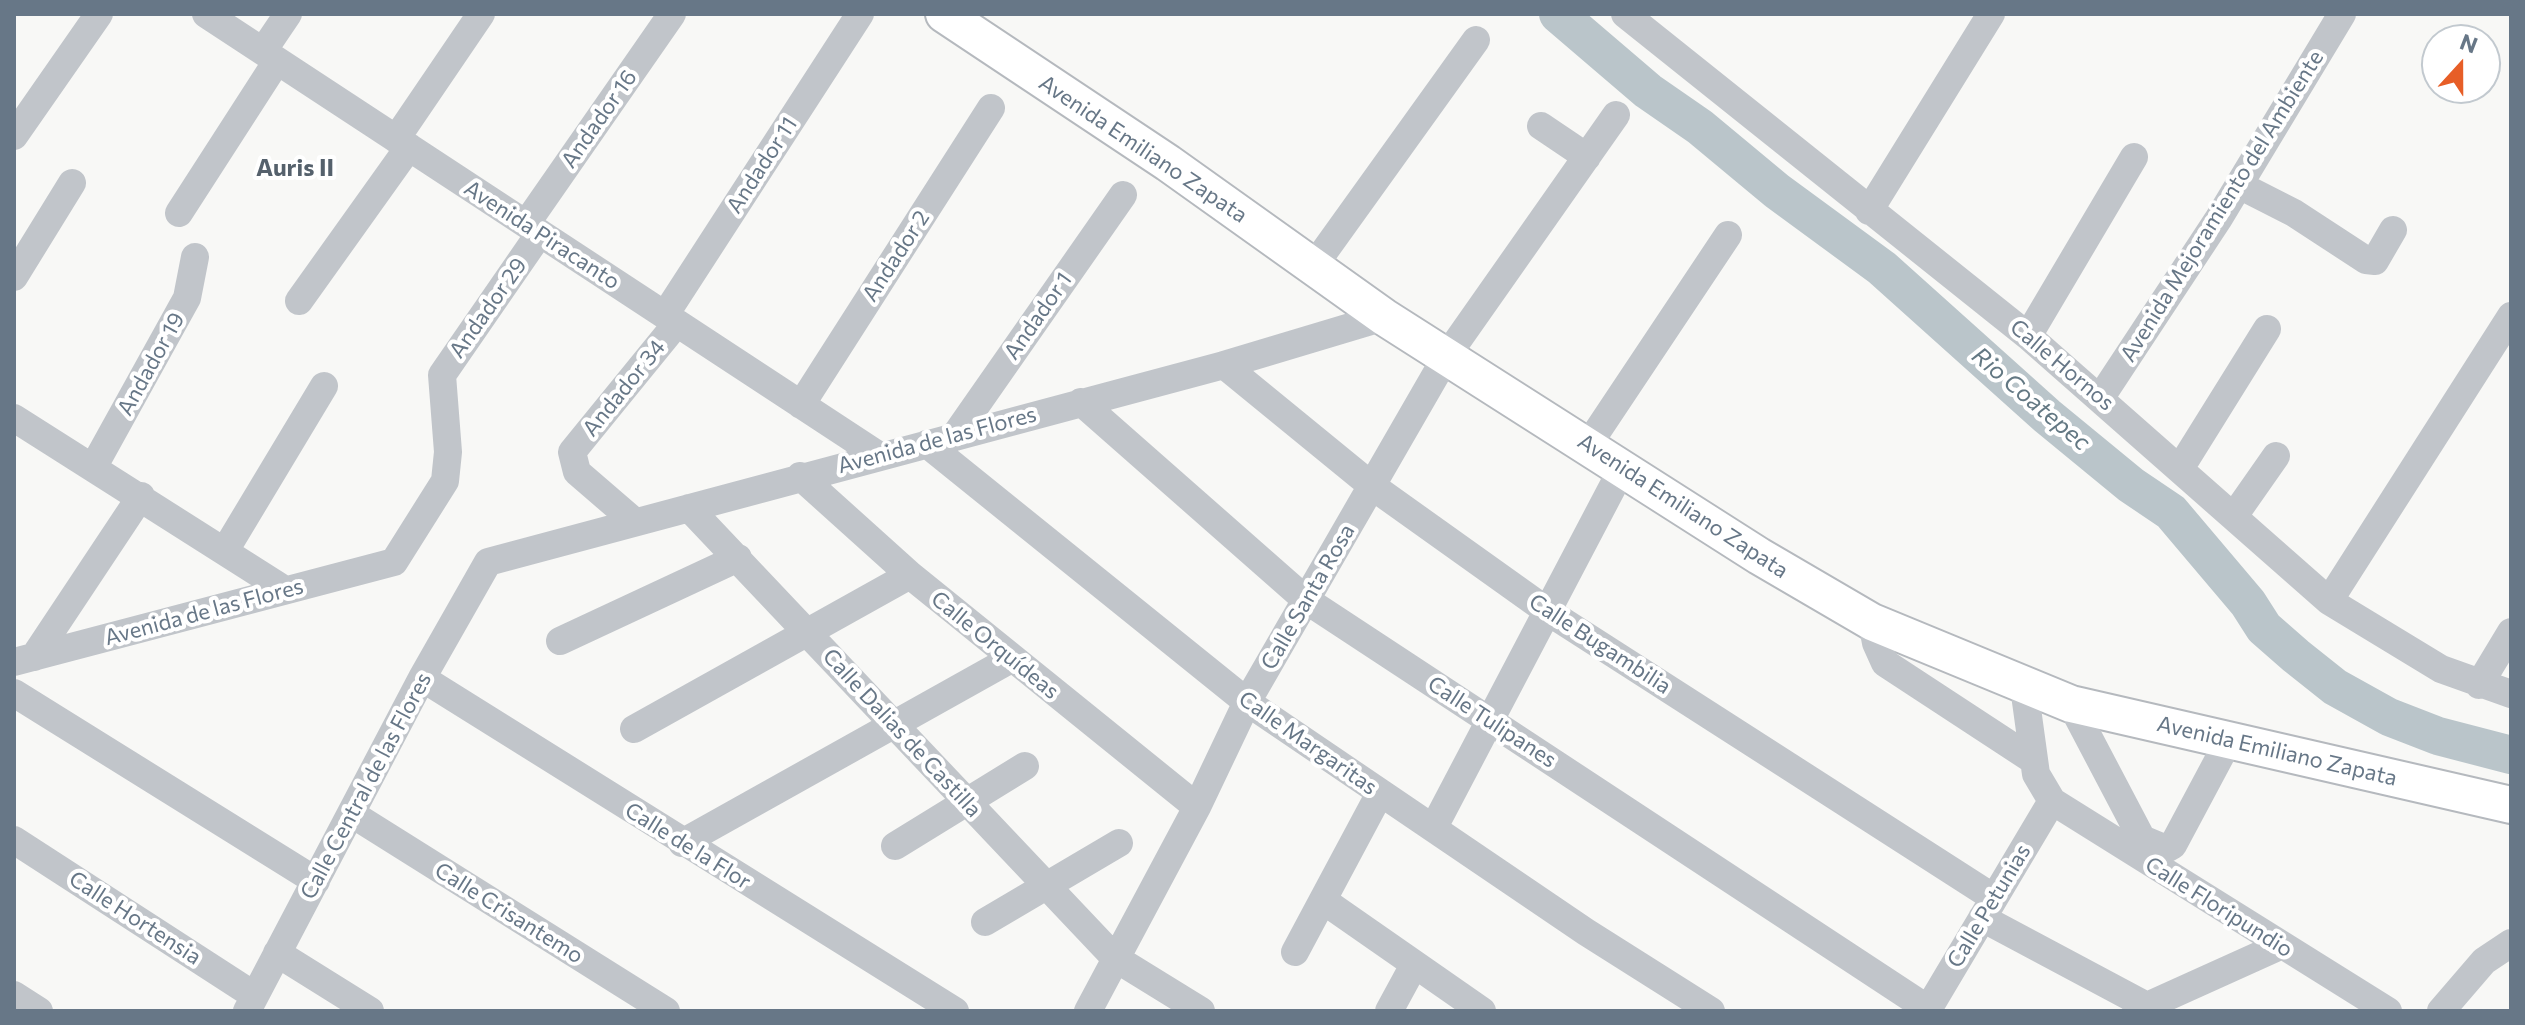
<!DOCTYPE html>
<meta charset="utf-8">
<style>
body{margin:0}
#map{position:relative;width:2525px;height:1025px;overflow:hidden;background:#f8f8f6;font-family:Commissioner,sans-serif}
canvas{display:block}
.frame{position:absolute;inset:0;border:16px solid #677787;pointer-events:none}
.north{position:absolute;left:2421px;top:24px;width:80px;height:80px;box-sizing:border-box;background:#fff;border:2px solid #c2c9cf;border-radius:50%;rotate:21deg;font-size:22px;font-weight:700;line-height:32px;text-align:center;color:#677787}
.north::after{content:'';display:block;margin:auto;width:28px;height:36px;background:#e75e27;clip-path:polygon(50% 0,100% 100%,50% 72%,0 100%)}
</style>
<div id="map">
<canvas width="2525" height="1025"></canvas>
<div class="frame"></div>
<div class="north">N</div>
</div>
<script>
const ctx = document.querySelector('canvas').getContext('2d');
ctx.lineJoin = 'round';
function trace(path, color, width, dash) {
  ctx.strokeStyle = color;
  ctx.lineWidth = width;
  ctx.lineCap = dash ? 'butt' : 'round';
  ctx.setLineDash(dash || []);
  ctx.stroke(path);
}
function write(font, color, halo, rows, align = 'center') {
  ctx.font = font + ' Commissioner,sans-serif';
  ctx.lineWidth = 8;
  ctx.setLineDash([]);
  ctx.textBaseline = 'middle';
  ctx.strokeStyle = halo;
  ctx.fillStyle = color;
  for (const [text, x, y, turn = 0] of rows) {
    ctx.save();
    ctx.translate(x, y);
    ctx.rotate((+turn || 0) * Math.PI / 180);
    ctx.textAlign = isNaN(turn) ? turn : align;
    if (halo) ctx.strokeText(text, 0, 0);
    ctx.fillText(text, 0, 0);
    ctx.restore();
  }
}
trace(new Path2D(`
 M1558 14 1648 91 1700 127 1777 191 1882 268 2047 416 2131 485 2171 512 2248 603 2264 628 2296 656 2335 687 2389 717 2438 736 2511 755`), '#bac5ca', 38);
const major = new Path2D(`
 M944 14 1168 163 1384 317 1759 556 1872 622 2071 704 2511 805`);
trace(major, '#b5b9be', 40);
trace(new Path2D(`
 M206 14 878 455
 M1625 14 2028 336 2329 601 2441 669 2511 694
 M263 51 288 14
 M1541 126 1587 157
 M14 136 99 14
 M396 139 481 14
 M2239 185 2294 213 2366 260 2375 261 2393 230
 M1869 211 1991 14
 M179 213 277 61
 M526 224 672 14
 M1313 267 1476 40
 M14 277 72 183
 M299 301 409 147
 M665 315 860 14
 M2028 336 2134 157
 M1224 365 1372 486 1550 613 1994 898
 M2101 397 2219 218 2342 14
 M1081 402 1306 600 1928 1009
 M801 405 991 108
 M14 418 285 590
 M954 437 1123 195
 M927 444 1247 702 1586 932 1711 1011
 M1588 445 1728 235
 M94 466 187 298 195 257
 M2181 467 2267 329
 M800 476 910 575 1197 807
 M689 508 1115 958 1201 1011
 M2234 516 2276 456
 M635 522 577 472 572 452 677 323
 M226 549 324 386
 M2329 601 2511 316
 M1872 622 1876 643 1885 663 2033 760
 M560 641 738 558
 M34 657 141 496
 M14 662 394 562 445 481 448 452 442 375 540 233
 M422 678 955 1011
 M2479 685 2511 632
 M2024 687 2036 774 2052 801 2388 1011
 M14 693 316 881
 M2071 704 2142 839 2166 849 2173 845 2229 740
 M634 729 910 575
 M352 814 666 1011
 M1434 827 1622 469
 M14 840 255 996
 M682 843 1011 659
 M895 846 1025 766
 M1324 901 1482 1011
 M1982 918 2147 1006
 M985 922 1119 843
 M1295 952 1380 793
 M277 953 370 1011
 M14 995 39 1011
 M247 1011 422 678 488 562 1224 365 1384 317
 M1088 1011 1197 807 1247 702 1446 357 1616 115
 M1389 1011 1414 965
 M1927 1011 2052 801
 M2136 1011 2280 946
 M2441 1011 2484 961 2511 943`), '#c1c5ca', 28);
trace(major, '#fff', 36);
write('22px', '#677787', '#fff', [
 ["Andador 16",599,119,-55],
 ["Avenida Emiliano Zapata",1143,149,34],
 ["Andador 11",762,165,-57],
 ["Avenida Mejoramiento del Ambiente",2222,206,-58],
 ["Avenida Piracanto",542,235,33],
 ["Andador 2",896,256,-57],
 ["Andador 29",488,308,-55],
 ["Andador 1",1038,316,-55],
 ["Andador 19",151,364,-61],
 ["Calle Hornos",2062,365,40],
 ["Andador 34",624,388,-51],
 ["Avenida de las Flores",937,440,-15],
 ["Avenida Emiliano Zapata",1683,506,33],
 ["Calle Santa Rosa",1308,597,-60],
 ["Avenida de las Flores",204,612,-15],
 ["Calle Bugambilia",1600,644,33],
 ["Calle Orquídeas",995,645,39],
 ["Calle Tulipanes",1492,722,33],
 ["Calle Dalias de Castilla",902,733,47],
 ["Calle Margaritas",1308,743,35],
 ["Avenida Emiliano Zapata",2277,751,13],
 ["Calle Central de las Flores",366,786,-62],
 ["Calle de la Flor",688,846,32],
 ["Calle Petunias",1989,906,-59],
 ["Calle Floripundio",2219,907,32],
 ["Calle Crisantemo",509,913,32],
 ["Calle Hortensia",135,918,33]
]);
write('bold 24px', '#55616c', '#fff', [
 ["Auris II",295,168]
]);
write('italic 24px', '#637883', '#fff', [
 ["Rio Coatepec",2031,399,40]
]);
</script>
